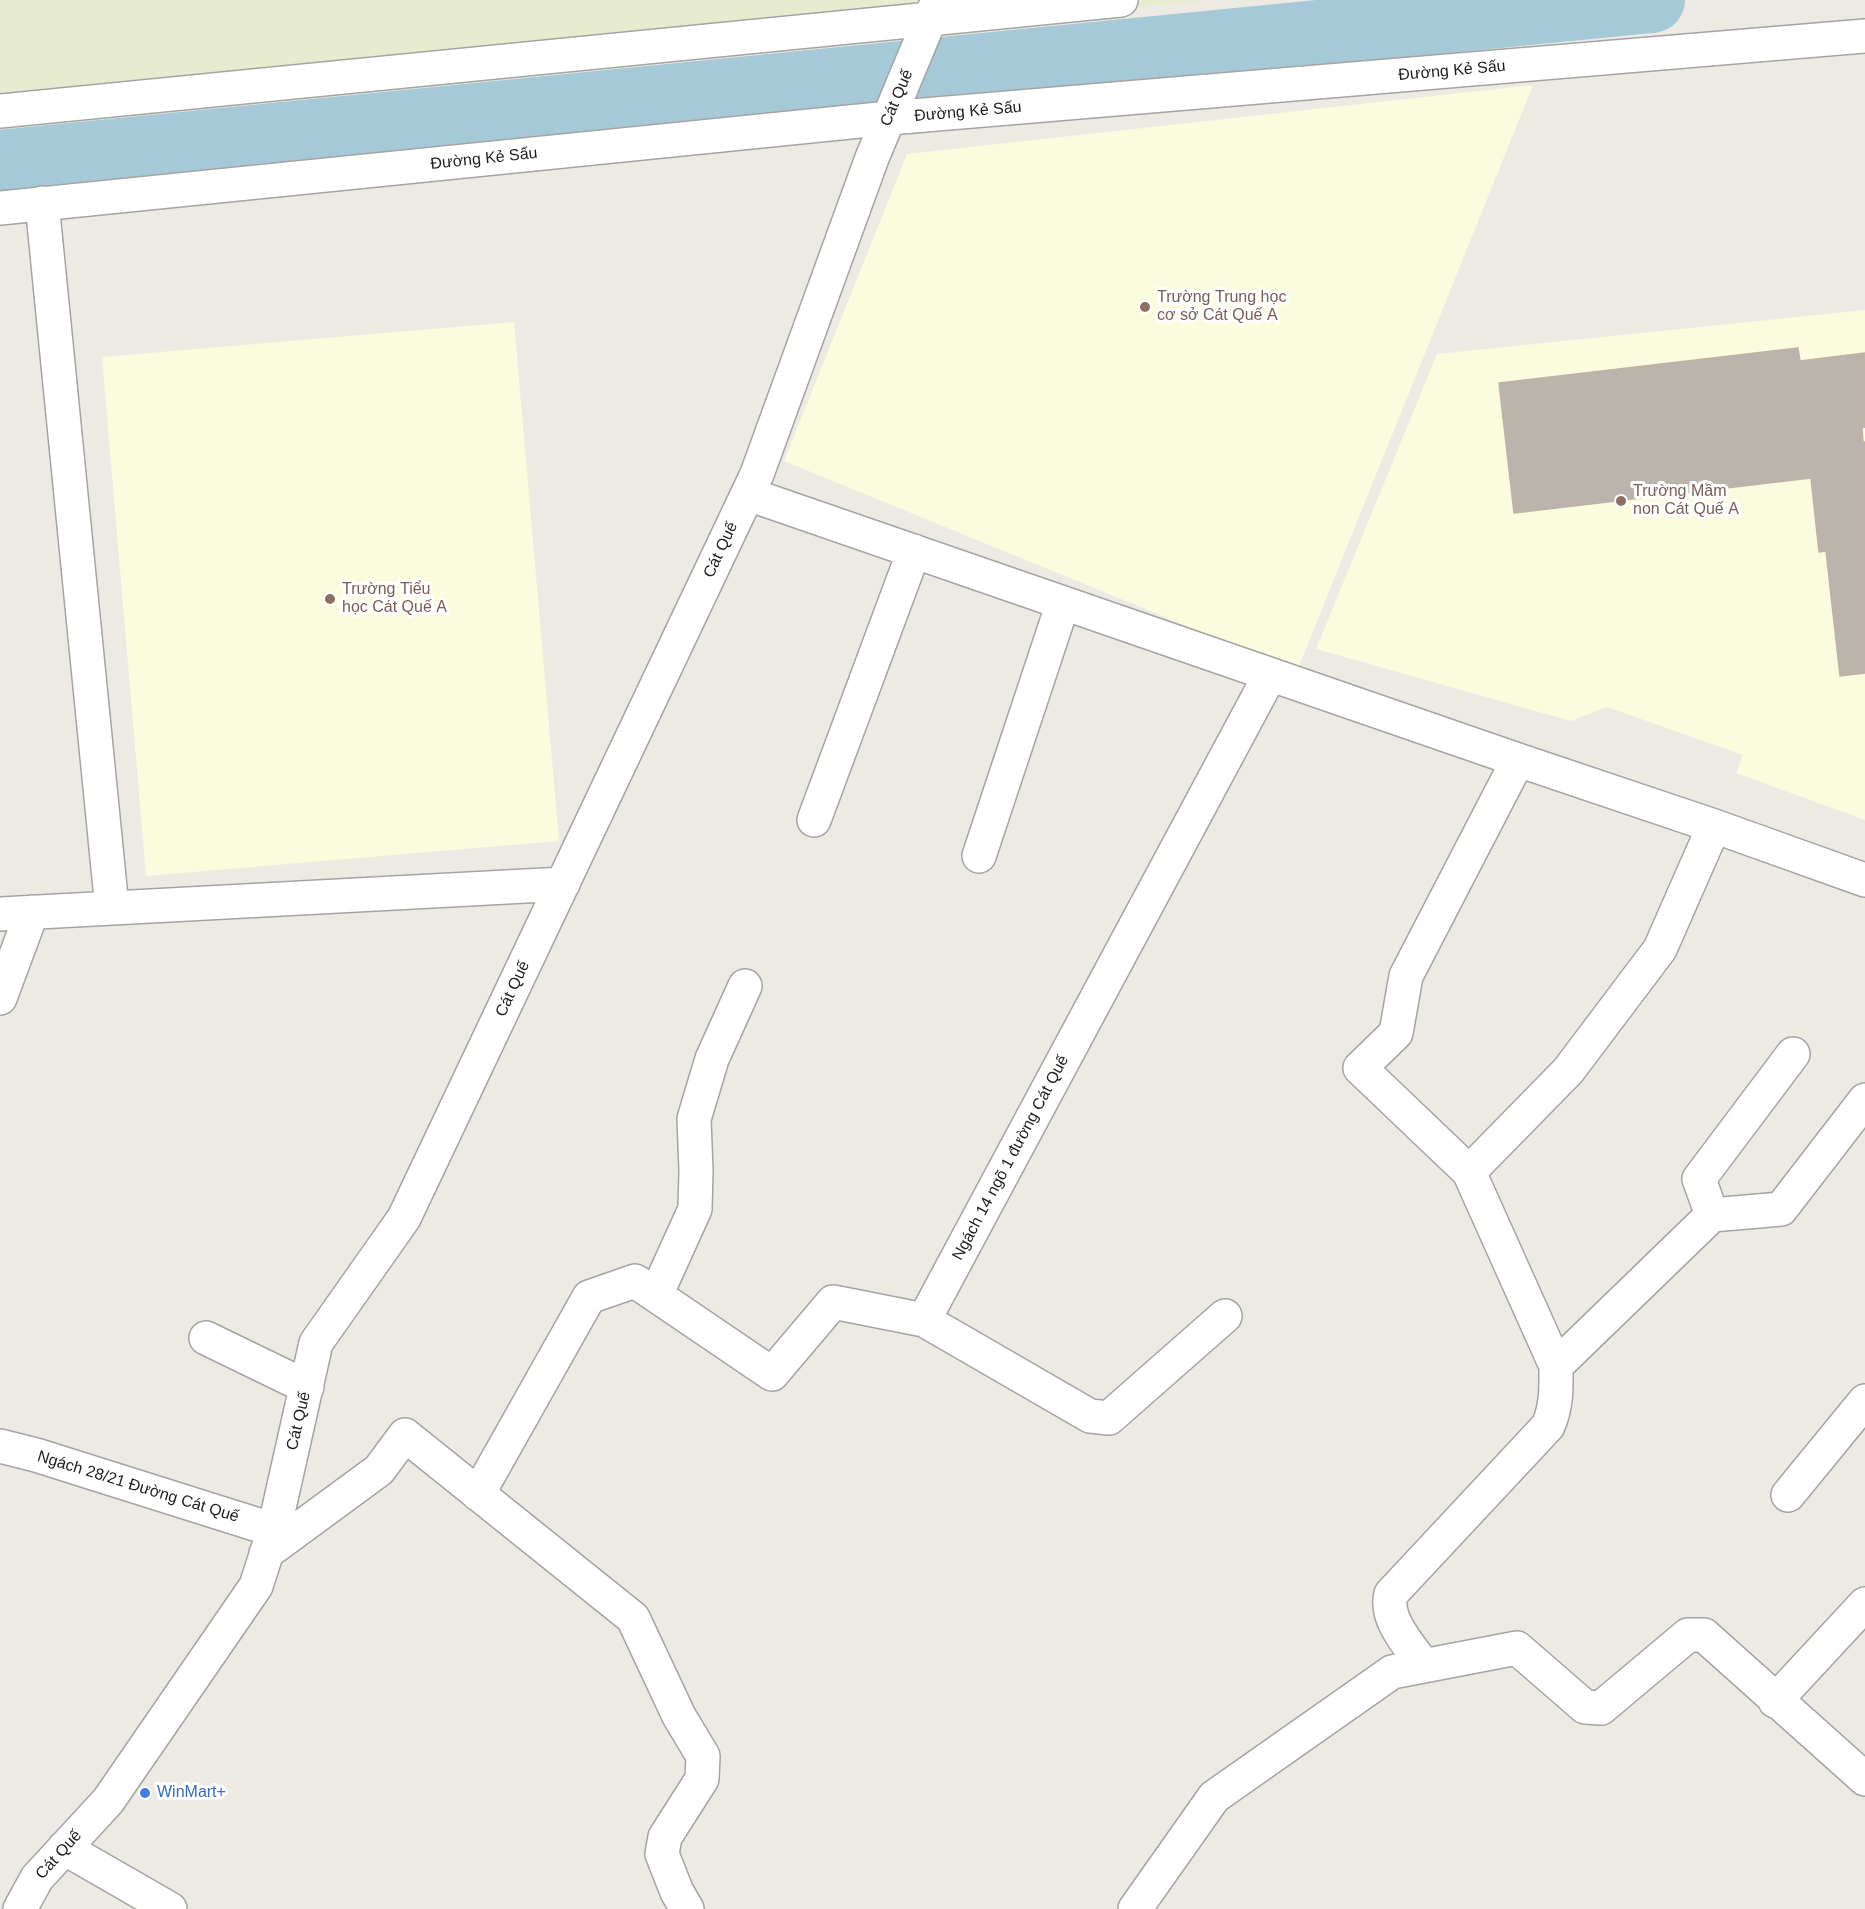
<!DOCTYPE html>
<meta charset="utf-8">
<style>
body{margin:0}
canvas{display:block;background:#edeae3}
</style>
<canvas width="1865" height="1909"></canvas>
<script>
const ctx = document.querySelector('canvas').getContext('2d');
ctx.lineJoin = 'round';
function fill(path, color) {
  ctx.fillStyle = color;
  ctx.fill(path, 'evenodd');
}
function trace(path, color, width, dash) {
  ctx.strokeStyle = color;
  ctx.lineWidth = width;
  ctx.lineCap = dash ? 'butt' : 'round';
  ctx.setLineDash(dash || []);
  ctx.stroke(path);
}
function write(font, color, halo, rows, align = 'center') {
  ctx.font = font + ' Arial,sans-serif';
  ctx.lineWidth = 6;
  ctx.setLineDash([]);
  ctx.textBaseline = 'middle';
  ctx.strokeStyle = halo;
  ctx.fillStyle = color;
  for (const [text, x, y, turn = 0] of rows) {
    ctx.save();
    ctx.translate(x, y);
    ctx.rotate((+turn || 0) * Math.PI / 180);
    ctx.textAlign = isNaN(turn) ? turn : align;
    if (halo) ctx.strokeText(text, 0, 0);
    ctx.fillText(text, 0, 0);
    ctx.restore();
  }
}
fill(new Path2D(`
 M1533 85 1297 671 784 461 907 154Z
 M1865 310V820L1736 773 1743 755 1607 707 1571 721 1316 649 1437 354Z
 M514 322 559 841 146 876 102 357Z`), '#fafcdd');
fill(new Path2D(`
 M0 0H1210L0 120Z`), '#e7ebcf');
trace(new Path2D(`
 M0 163 1652 0`), '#a6c9d8', 66);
const building = new Path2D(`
 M1798 348 1800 361 1865 353V427L1862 428 1863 442H1865V673L1840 676 1826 551 1819 552 1811 478 1514 513 1499 383Z`);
fill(building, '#bab4ad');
trace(building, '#beb2a7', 1.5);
const minor = new Path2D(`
 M0 111 1121 0
 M42 203 112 908
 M0 208 889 118 1865 36
 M748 494 1518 760 1714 826 1865 880
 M814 820 914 551
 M979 856 1063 603
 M0 914 563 884
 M0 998 32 912
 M1469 1172 1568 1071 1660 949 1714 826
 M1712 1215 1699 1179 1793 1054
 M656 1295 695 1209 696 1171 694 1119 712 1059 745 986
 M924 1320 1270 675
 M206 1338 307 1387
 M1556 1366 1712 1215 1781 1209 1865 1100
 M0 1446 36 1455 274 1530
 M478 1494 589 1297 635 1281 772 1374 833 1302 924 1320 1090 1416 1109 1418 1225 1316
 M1788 1495 1865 1401
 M266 1553 379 1470 405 1435 633 1618 679 1716 703 1756 702 1779 665 1837 662 1854 677 1892 687 1909
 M1424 1666C1410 1646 1384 1619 1391 1594L1548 1426C1557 1406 1556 1387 1556 1366L1469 1172 1360 1068 1396 1033 1406 976 1518 760
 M1775 1701 1865 1604
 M64 1848 170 1909
 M20 1909 37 1878 108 1801 256 1586 274 1530 316 1343 404 1218 757 474 872 158 938 0
 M1135 1909 1214 1797 1392 1672 1517 1648 1585 1707 1601 1708 1688 1635H1704L1865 1779`);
trace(minor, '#a4a4a4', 36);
trace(minor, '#fff', 33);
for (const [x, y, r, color] of [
 [1145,307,6,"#8d6e63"],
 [1621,501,6,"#8d6e63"],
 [330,599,6,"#8d6e63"],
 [145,1793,6,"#3f7fe0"]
]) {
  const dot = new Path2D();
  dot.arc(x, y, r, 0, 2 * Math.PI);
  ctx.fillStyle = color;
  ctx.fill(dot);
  trace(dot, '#fff', 2);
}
write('16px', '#1d1d1d', '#fff', [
 ["Đường Kẻ Sấu",1452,71,-5],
 ["Cát Quế",897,98,-67],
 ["Đường Kẻ Sấu",968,112,-5],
 ["Đường Kẻ Sấu",484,159,-6],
 ["Cát Quế",721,550,-65],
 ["Cát Quế",513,989,-65],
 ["Ngách 14 ngõ 1 đường Cát Quế",1011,1158,-62],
 ["Cát Quế",299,1421,-77],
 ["Ngách 28/21 Đường Cát Quế",138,1487,17],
 ["Cát Quế",59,1855,-48]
]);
write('16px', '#785e54', '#fff', [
 ["Trường Trung học",1157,298],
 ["cơ sở Cát Quế A",1157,316],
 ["Trường Mầm",1633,492],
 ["non Cát Quế A",1633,510],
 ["Trường Tiểu",342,590],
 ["học Cát Quế A",342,608]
], 'left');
write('16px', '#366cbe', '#fff', [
 ["WinMart+",157,1793]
], 'left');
</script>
